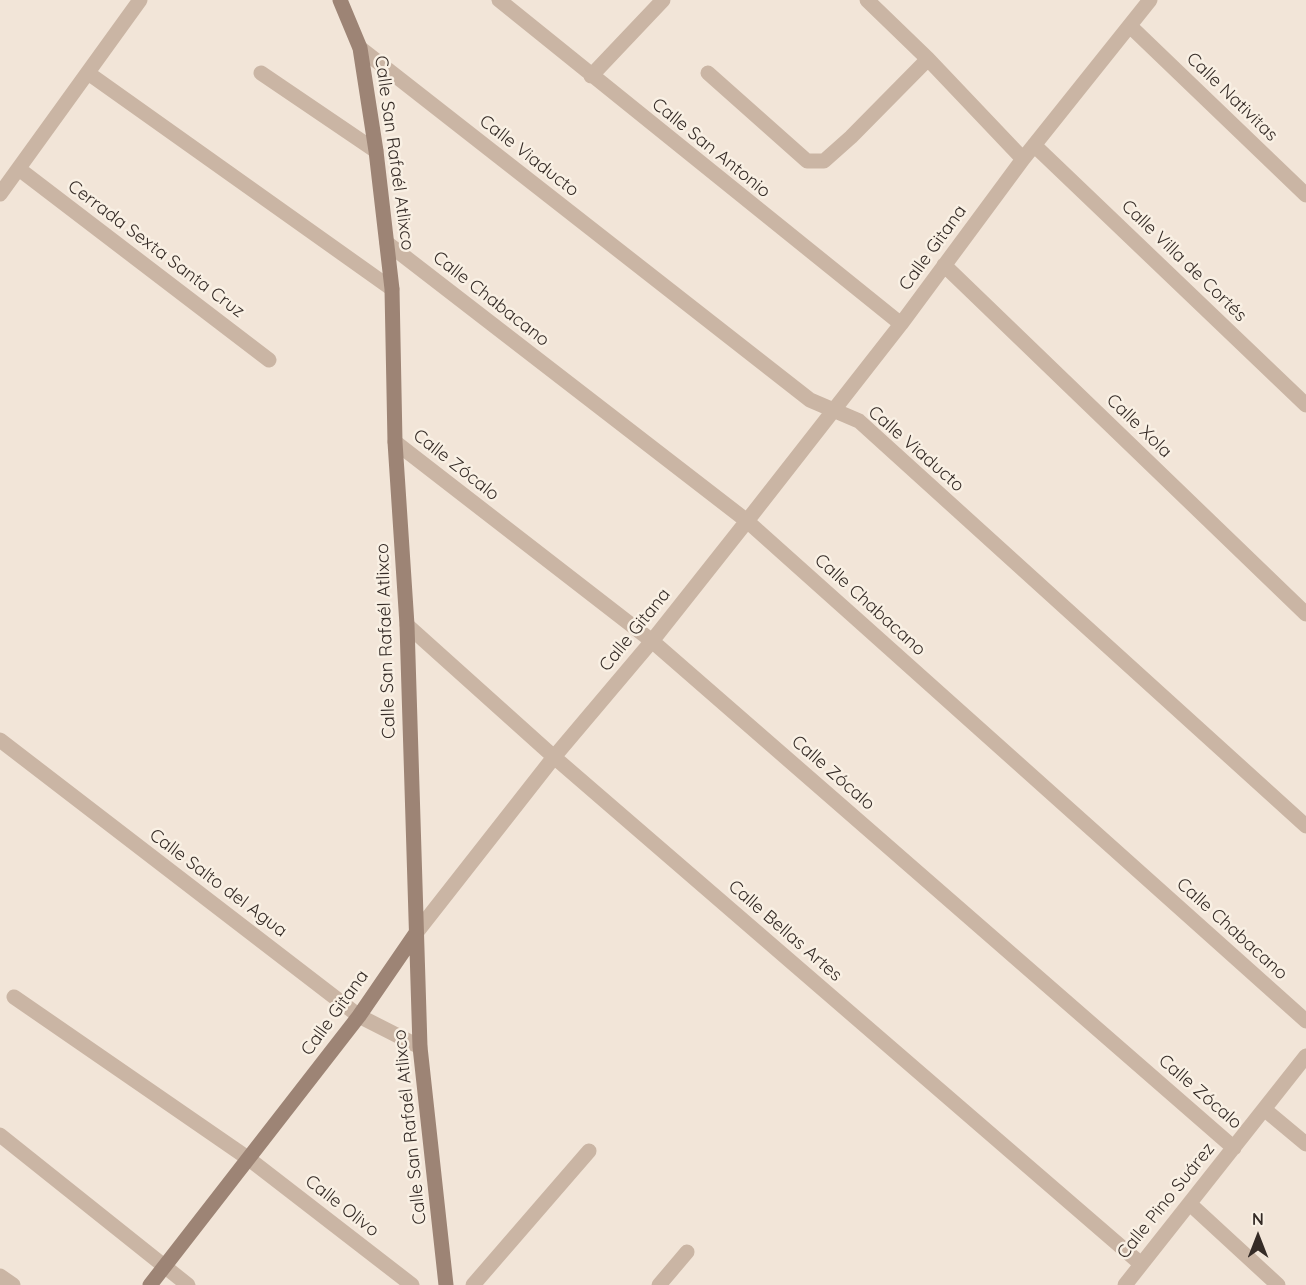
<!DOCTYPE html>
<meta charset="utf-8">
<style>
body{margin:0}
#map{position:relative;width:1306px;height:1285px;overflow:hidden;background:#f2e5d8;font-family:Quicksand,sans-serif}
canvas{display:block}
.north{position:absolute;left:1228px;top:1207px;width:60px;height:60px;-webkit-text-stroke:4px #f9f0e4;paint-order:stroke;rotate:0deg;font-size:16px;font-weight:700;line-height:24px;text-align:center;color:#352b26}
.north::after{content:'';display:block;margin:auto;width:21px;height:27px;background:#352b26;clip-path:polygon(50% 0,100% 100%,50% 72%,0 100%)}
</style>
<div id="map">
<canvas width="1306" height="1285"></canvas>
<div class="north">N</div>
</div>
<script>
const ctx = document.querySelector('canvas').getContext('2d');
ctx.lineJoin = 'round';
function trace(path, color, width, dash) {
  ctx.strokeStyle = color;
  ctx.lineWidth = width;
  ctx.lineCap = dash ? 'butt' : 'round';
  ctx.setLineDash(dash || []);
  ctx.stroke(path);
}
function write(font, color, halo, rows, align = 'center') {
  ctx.font = font + ' Quicksand,sans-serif';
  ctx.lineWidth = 5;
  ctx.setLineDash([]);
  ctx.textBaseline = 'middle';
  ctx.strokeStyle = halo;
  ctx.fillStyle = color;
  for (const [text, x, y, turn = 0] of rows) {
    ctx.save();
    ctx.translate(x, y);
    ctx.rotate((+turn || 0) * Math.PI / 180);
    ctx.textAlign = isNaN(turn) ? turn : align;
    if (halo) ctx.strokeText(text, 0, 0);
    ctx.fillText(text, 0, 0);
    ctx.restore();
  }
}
trace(new Path2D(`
 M499 0 901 324
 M867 0 928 59 1023 159
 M1130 26 1306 195
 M360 48 810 400 859 421 1306 826
 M88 73 392 289
 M261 73 376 151
 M708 73 807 161H824L851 137 928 59
 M591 76 663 0
 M1034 145 1306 405
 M19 169 269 360
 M0 194 140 0
 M387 243 747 521 1306 1021
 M944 265 1306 614
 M395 442 652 641 1234 1148
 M407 625 554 757 1141 1264
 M0 740 359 1016 420 1047
 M416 933 554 757 652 641 747 521 901 324 1023 159 1150 0
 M14 997 249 1159 412 1285
 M1264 1109 1306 1144
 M0 1135 188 1285
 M1190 1204 1278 1285
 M0 1276 13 1285
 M473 1285 589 1151
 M659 1285 687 1252
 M1125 1285 1306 1056`), '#cab5a4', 15);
trace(new Path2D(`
 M340 0 360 48 376 151 392 289 395 442 407 625 420 1047 446 1285
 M150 1285 359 1016 416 933`), '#9d8475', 15);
write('18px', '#352b26', '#f9f0e4', [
 ["Calle Nativitas",1232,97,44],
 ["Calle San Antonio",711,148,39],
 ["Calle San Rafaél Atlixco",394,153,82],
 ["Calle Viaducto",529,156,38],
 ["Calle Gitana",933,248,-54],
 ["Cerrada Sexta Santa Cruz",156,249,37],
 ["Calle Villa de Cortés",1184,261,44],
 ["Calle Chabacano",491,299,38],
 ["Calle Xola",1139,426,44],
 ["Calle Viaducto",916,449,41],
 ["Calle Zócalo",456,465,38],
 ["Calle Chabacano",870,605,42],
 ["Calle Gitana",635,630,-51],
 ["Calle San Rafaél Atlixco",386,641,-92],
 ["Calle Zócalo",833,773,41],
 ["Calle Salto del Agua",218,883,37],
 ["Calle Chabacano",1232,929,42],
 ["Calle Bellas Artes",785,931,41],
 ["Calle Gitana",335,1013,-54],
 ["Calle Zócalo",1200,1092,41],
 ["Calle San Rafaél Atlixco",410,1127,-96],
 ["Calle Pino Suárez",1166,1201,-51],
 ["Calle Olivo",342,1206,38]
]);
</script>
